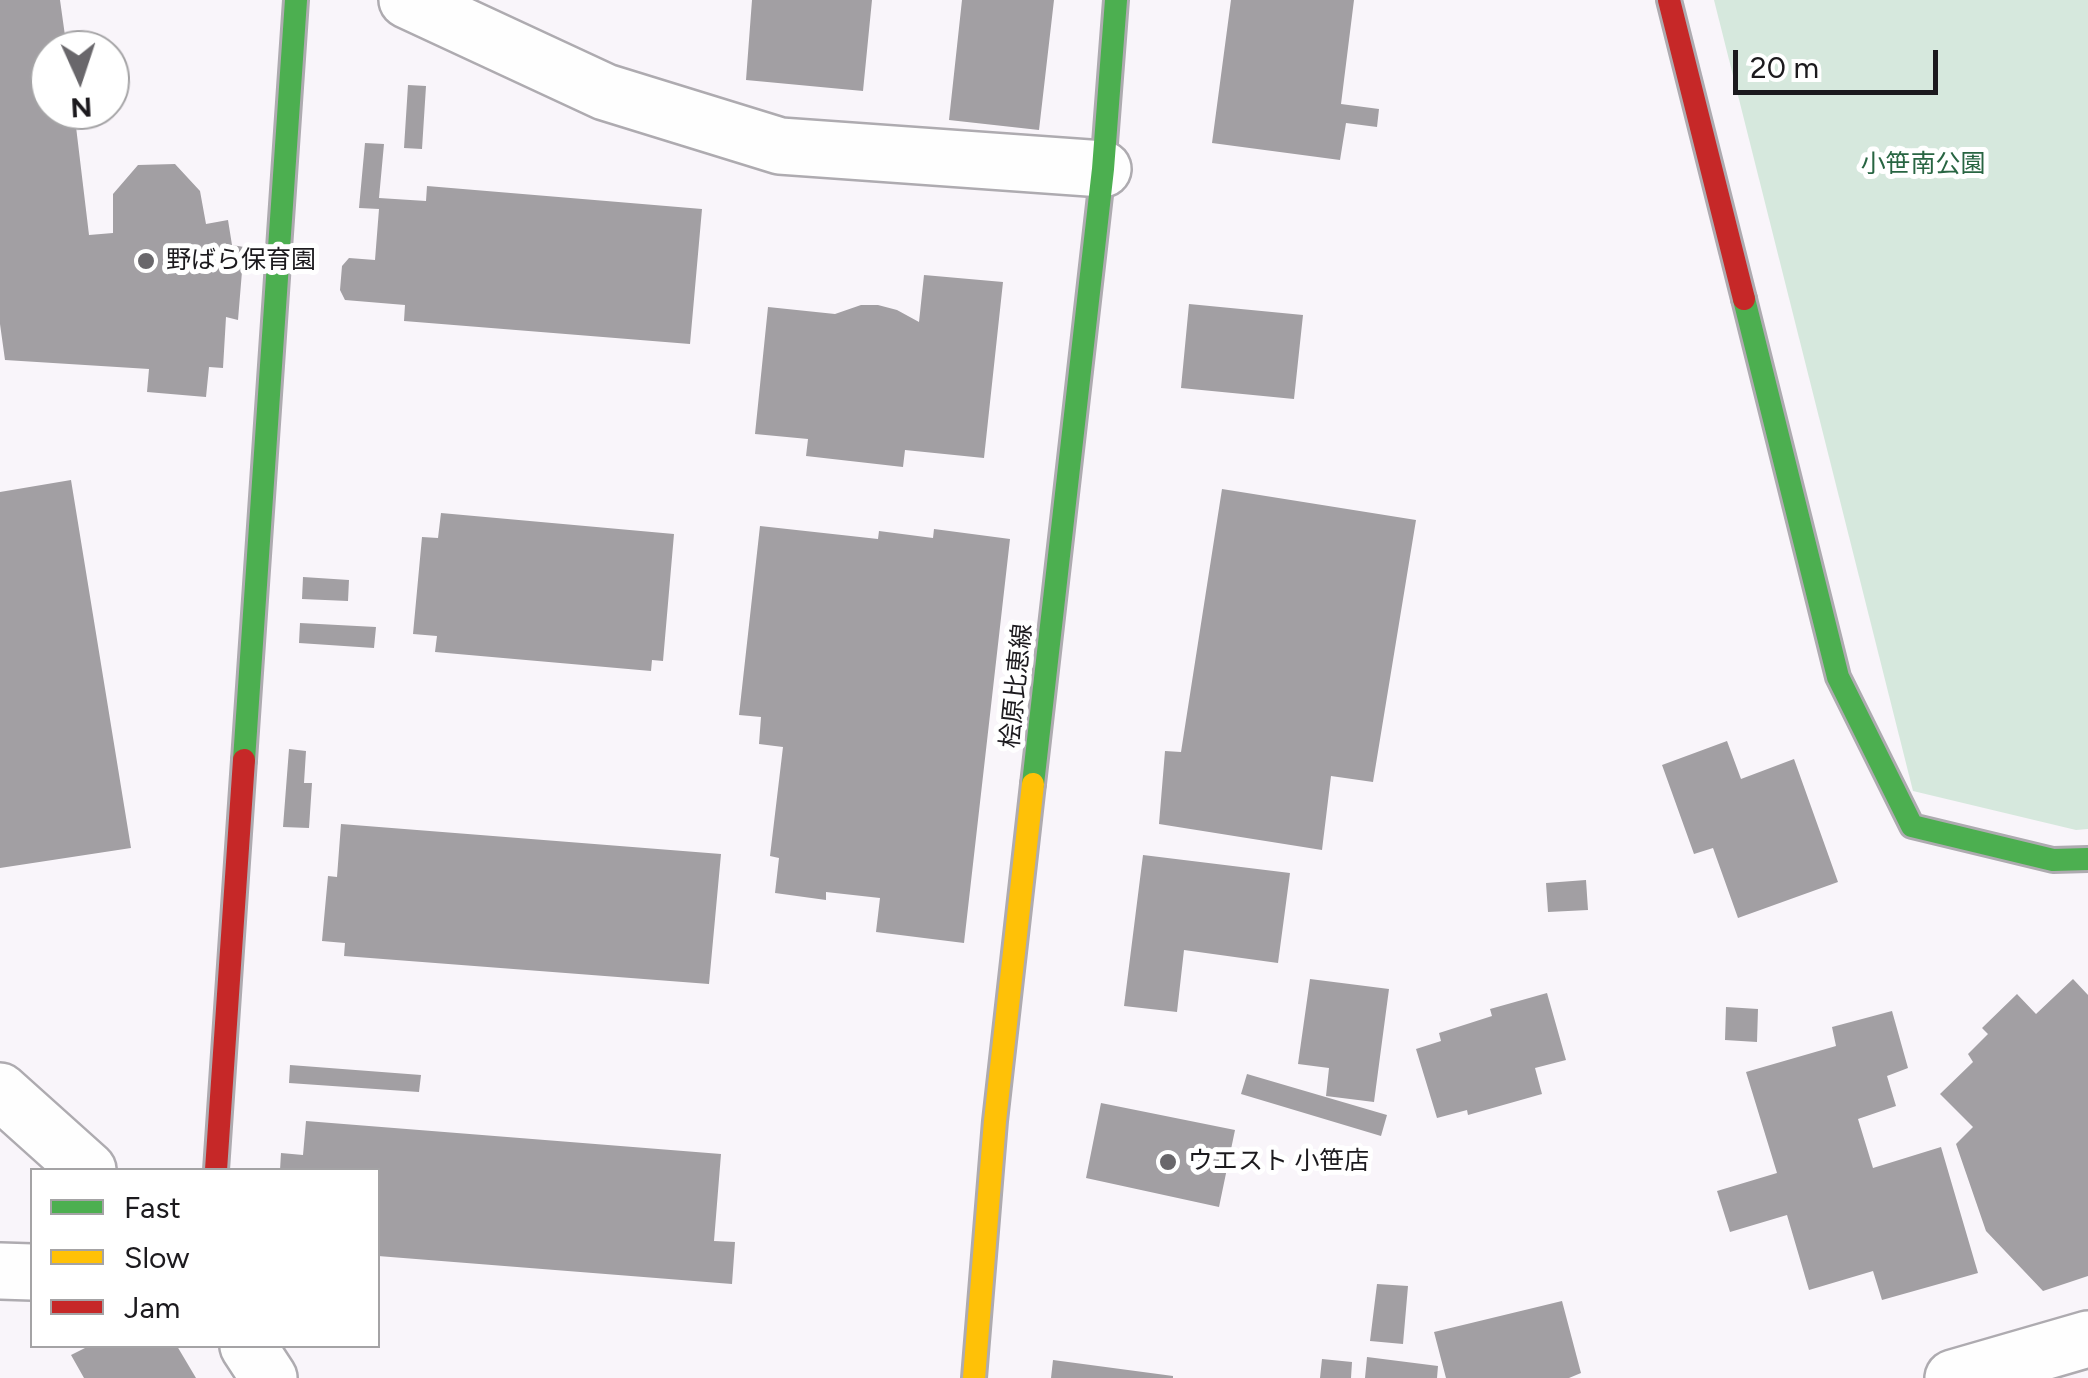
<!DOCTYPE html>
<meta charset="utf-8">
<style>
body{margin:0}
#map{position:relative;width:2088px;height:1378px;overflow:hidden;background:#f9f5fa;font-family:Figtree,sans-serif}
canvas{display:block}
.legend{position:absolute;left:30px;top:1168px;width:350px;height:180px;box-sizing:border-box;background:#fff;border:2px solid #a4a3a5;margin:0;padding:12px 18px;list-style:none;font-size:30px;color:#1c1a1e}
.legend li{display:flex;align-items:center;gap:20px;height:50px}
.legend b{width:50px;border:2px solid #a4a3a5}
.north{position:absolute;left:30px;top:30px;width:100px;height:100px;box-sizing:border-box;background:#fff;border:2px solid #a4a3a5;border-radius:50%;rotate:177deg;font-size:28px;font-weight:700;line-height:40px;text-align:center;color:#1c1a1e}
.north::after{content:'';display:block;margin:auto;width:35px;height:45px;background:#69676b;clip-path:polygon(50% 0,100% 100%,50% 72%,0 100%)}
.scale{position:absolute;left:1733px;top:50px;width:205px;height:45px;box-sizing:border-box;border:5px solid #1c1a1e;border-top:0;padding-left:12px;font-size:30px;line-height:35px;white-space:nowrap;color:#1c1a1e;-webkit-text-stroke:8px #fff;paint-order:stroke}
</style>
<div id="map">
<canvas width="2088" height="1378"></canvas>
<ul class="legend">
<li><b style="height:12px;background:#4caf50"></b>Fast</li>
<li><b style="height:12px;background:#ffc107"></b>Slow</li>
<li><b style="height:12px;background:#c62828"></b>Jam</li>
</ul>
<div class="north">N</div>
<div class="scale">20 m</div>
</div>
<script>
const ctx = document.querySelector('canvas').getContext('2d');
ctx.lineJoin = 'round';
function fill(path, color) {
  ctx.fillStyle = color;
  ctx.fill(path, 'evenodd');
}
function trace(path, color, width, dash) {
  ctx.strokeStyle = color;
  ctx.lineWidth = width;
  ctx.lineCap = dash ? 'butt' : 'round';
  ctx.setLineDash(dash || []);
  ctx.stroke(path);
}
function write(font, color, halo, rows, align = 'center') {
  ctx.font = font + ' Figtree,"Noto Sans JP",sans-serif';
  ctx.lineWidth = 10;
  ctx.setLineDash([]);
  ctx.textBaseline = 'middle';
  ctx.strokeStyle = halo;
  ctx.fillStyle = color;
  for (const [text, x, y, turn = 0] of rows) {
    ctx.save();
    ctx.translate(x, y);
    ctx.rotate((+turn || 0) * Math.PI / 180);
    ctx.textAlign = isNaN(turn) ? turn : align;
    if (halo) ctx.strokeText(text, 0, 0);
    ctx.fillText(text, 0, 0);
    ctx.restore();
  }
}
fill(new Path2D(`
 M1714 0H2088V829L2076 830 1913 791Z`), '#d6e8dd');
fill(new Path2D(`
 M0 0H60L67 50H50V110H74L89 235 113 233V194L138 165 175 164 200 191 206 224 228 220 232 245 244 247 238 320 226 317 223 368 209 367 206 397 147 392 149 369 5 360 0 324Z
 M752 0H872L863 91 746 80Z
 M962 0H1054L1039 130 949 120Z
 M1231 0H1354L1341 104 1379 109 1377 127 1346 123 1340 160 1212 143Z
 M408 85 426 86 422 149 404 148Z
 M365 143 384 144 379 198 426 201 427 186 702 209 690 344 404 321 405 305 345 300 340 290 342 266 349 258 375 260 379 209 359 208Z
 M924 275 1003 282 984 458 905 450 903 467 806 456 808 439 755 434 768 307 835 314 861 305H878L897 310 919 322Z
 M1189 304 1303 315 1294 399 1181 388Z
 M71 480 131 848 0 868V492Z
 M1222 489 1416 520 1373 782 1331 776 1322 850 1159 824 1165 751 1181 752Z
 M441 513 674 534 663 661 652 660 651 671 435 652 437 636 413 634 422 537 438 538Z
 M760 526 878 539 879 531 933 538 934 529 1010 539 964 943 876 932 880 898 826 892V900L775 893 779 858 770 856 783 747 759 744 761 717 739 715Z
 M303 577 349 580 348 601 302 599Z
 M300 623 376 627 374 648 299 643Z
 M1727 741 1741 779 1794 759 1838 882 1738 918 1713 848 1694 854 1662 765Z
 M289 749 306 751 304 783H312L309 828 283 827Z
 M341 824 721 854 709 984 344 956 345 943 322 941 328 876 337 877Z
 M1143 855 1290 873 1278 963 1184 950 1177 1012 1124 1006Z
 M1586 880 1588 910 1548 912 1546 883Z
 M1310 979 1389 989 1374 1102 1326 1096 1329 1068 1298 1064Z
 M2073 979 2088 995V1276L2043 1291 1986 1231 1956 1144 1973 1127 1940 1094 1973 1062 1968 1054 1988 1034 1982 1028 2017 994 2036 1014Z
 M1547 993 1566 1060 1535 1068 1542 1094 1468 1115 1467 1110 1437 1118 1416 1049 1441 1041 1439 1033 1492 1016 1490 1009Z
 M1726 1007 1758 1009 1757 1042 1725 1040Z
 M1892 1011 1908 1068 1887 1076 1896 1106 1858 1119 1873 1168 1941 1147 1978 1273 1882 1300 1873 1271 1809 1290 1787 1215 1730 1232 1717 1191 1777 1173 1746 1072 1836 1046 1832 1027Z
 M290 1065 421 1075 419 1092 289 1083Z
 M1247 1074 1387 1115 1381 1136 1241 1094Z
 M1101 1103 1235 1130 1219 1207 1086 1178Z
 M306 1121 721 1154 714 1241 735 1242 732 1284 378 1256V1170H280L281 1153 303 1155Z
 M1377 1284 1408 1286 1403 1344 1370 1341Z
 M1562 1301 1581 1373 1569 1378H1446L1434 1332Z
 M89 1346H177L196 1378H84L71 1355Z
 M1367 1357 1438 1366 1437 1378H1365Z
 M1322 1359 1352 1362 1351 1378H1320Z
 M1053 1360 1173 1376V1378H1051Z`), '#a29fa3');
const street = new Path2D(`
 M407 0 605 92 780 146 1103 169
 M0 1091 88 1170
 M0 1271 32 1272
 M248 1346 269 1378
 M1953 1378 2088 1339`);
const fast = new Path2D(`
 M1744 299 1838 677 1912 826 2053 860 2088 859
 M244 760 296 0
 M1033 784 1103 169 1116 0`);
const slow = new Path2D(`
 M974 1378 995 1121 1033 784`);
const jam = new Path2D(`
 M1669 0 1744 299
 M216 1170 244 760`);
trace(street, '#aeabb0', 60);
trace(fast, '#aeabb0', 28);
trace(slow, '#aeabb0', 28);
trace(jam, '#aeabb0', 28);
trace(street, '#fefefe', 55);
trace(fast, '#4caf50', 22);
trace(slow, '#ffc107', 22);
trace(jam, '#c62828', 22);
for (const [x, y, r, color] of [
 [146,261,10,"#69676b"],
 [1168,1162,10,"#69676b"]
]) {
  const dot = new Path2D();
  dot.arc(x, y, r, 0, 2 * Math.PI);
  ctx.fillStyle = color;
  ctx.fill(dot);
  trace(dot, '#fff', 4);
}
write('25px', '#286542', '#fff', [
 ["小笹南公園",1923,165]
]);
write('25px', '#1c1a1e', '#fff', [
 ["野ばら保育園",166,261],
 ["ウエスト 小笹店",1188,1162]
], 'left');
write('25px', '#1c1a1e', '#fff', [
 ["桧原比恵線",1017,686,-84]
]);
</script>
